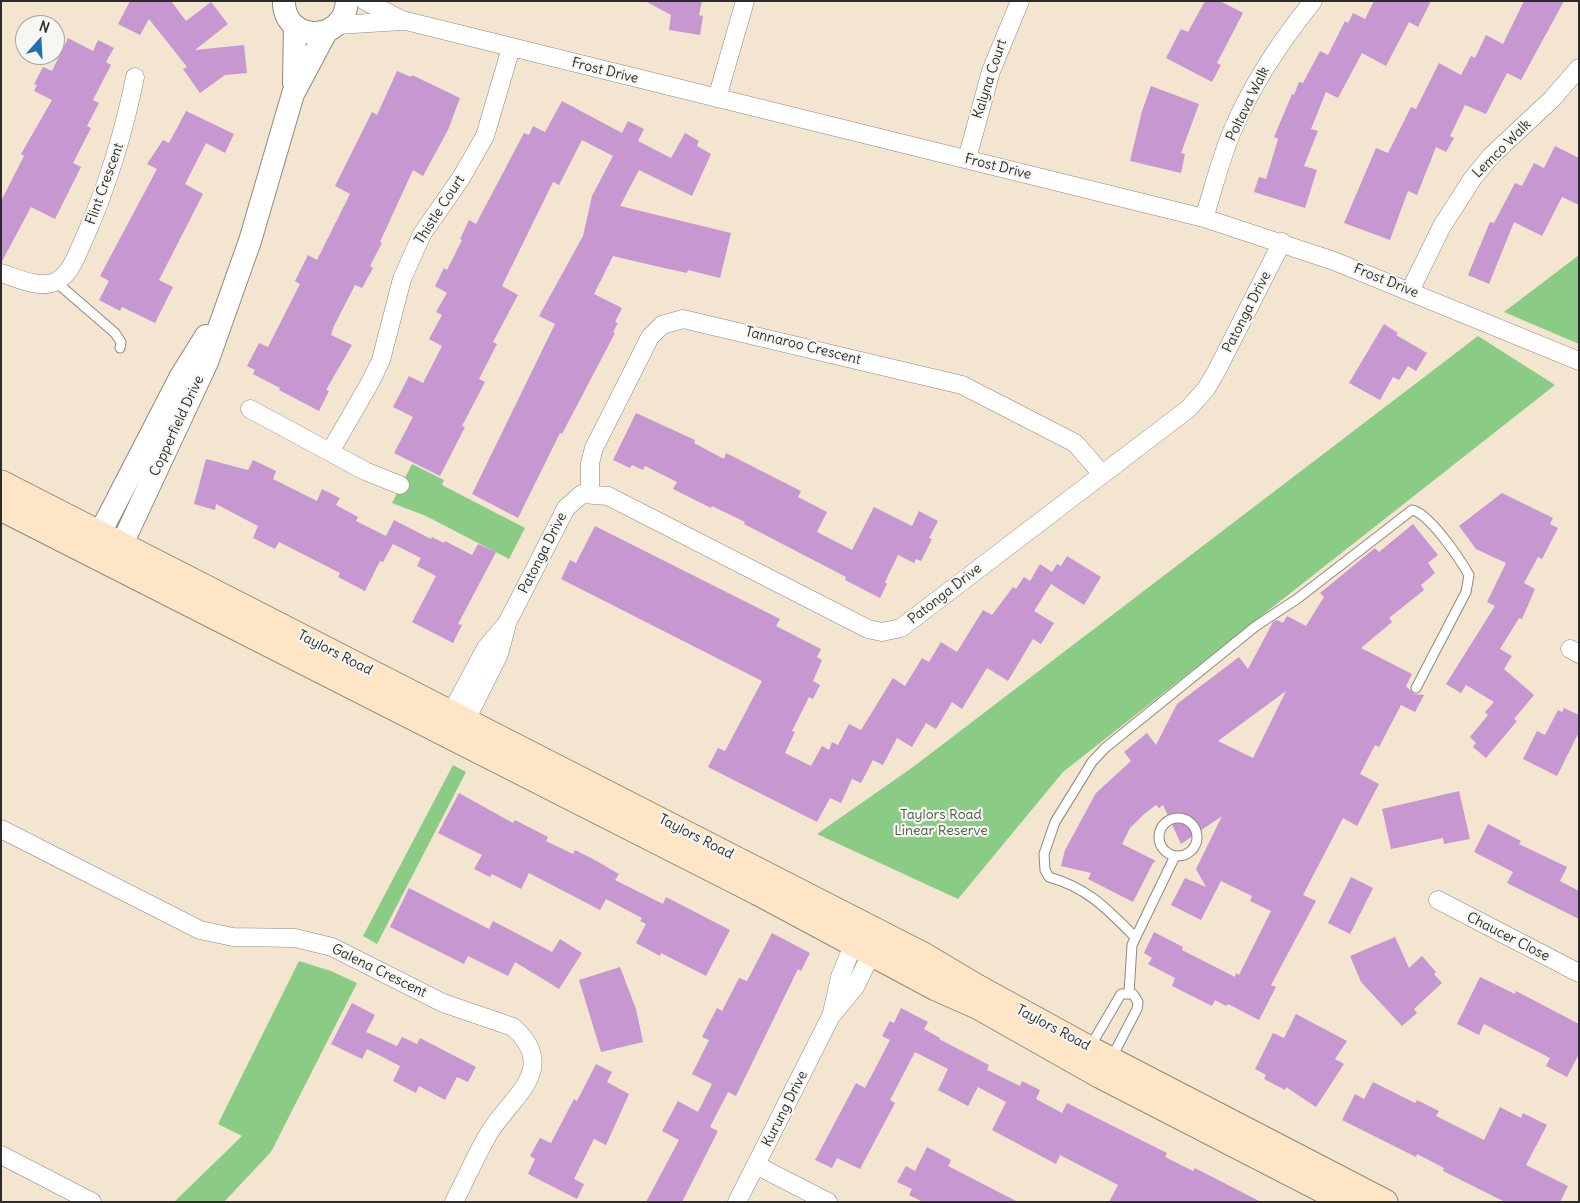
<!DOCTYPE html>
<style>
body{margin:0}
#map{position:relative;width:1580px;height:1203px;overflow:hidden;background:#f4e5d1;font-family:Delius,sans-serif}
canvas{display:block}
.frame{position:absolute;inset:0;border:2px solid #2b2b2b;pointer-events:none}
.north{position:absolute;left:15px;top:15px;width:50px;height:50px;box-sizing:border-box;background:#f6f6f2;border:1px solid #a5a5a2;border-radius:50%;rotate:19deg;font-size:14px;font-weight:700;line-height:20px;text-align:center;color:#2b2b2b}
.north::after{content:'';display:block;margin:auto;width:18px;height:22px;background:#1f6fb2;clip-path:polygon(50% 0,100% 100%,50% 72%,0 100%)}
</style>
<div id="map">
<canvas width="1580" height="1203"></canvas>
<div class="frame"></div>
<div class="north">N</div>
</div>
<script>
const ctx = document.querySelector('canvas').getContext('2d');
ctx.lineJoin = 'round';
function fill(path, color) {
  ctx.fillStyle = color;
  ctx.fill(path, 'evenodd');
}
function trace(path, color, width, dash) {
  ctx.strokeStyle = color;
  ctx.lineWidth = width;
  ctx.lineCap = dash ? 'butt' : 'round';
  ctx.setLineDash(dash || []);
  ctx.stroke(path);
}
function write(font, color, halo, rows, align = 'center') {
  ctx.font = font + ' Delius,sans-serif';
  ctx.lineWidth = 4.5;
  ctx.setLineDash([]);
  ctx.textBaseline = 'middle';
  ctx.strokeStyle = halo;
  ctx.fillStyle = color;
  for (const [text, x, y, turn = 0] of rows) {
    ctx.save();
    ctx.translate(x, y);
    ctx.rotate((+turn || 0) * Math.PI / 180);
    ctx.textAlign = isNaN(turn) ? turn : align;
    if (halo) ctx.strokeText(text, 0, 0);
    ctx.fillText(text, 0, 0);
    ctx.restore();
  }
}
fill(new Path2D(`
 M1579 255V344L1504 312Z
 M1478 336 1555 385 1063 772 958 899 817 834 913 767Z
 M412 464 444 480 442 485 525 528 509 559 426 516 392 503Z
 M453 765 466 772 377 944 363 936Z
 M299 961 331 971 357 983 271 1152 224 1202H174L242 1136 218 1124Z`), '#8acc85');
fill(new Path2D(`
 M130 1H171L186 21 211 2 228 24 195 50 244 45 247 73 225 75 200 93 183 69 187 67 149 19 140 35 118 24Z
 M645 1H702L699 15 703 16 700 35 669 30 671 15Z
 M1205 1H1220L1243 13 1217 63 1221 65 1212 82 1166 58 1181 29 1188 32Z
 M1374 1H1431L1418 27 1409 22 1386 66 1362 53 1338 98 1326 92 1311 129 1318 131 1304 166 1317 170 1305 208 1254 192 1259 177 1266 179 1278 139 1274 137 1292 94 1294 95 1299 82 1303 83 1320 51 1328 55 1345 21 1348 23 1353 13 1365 19Z
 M1524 1H1564L1521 80 1507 73 1486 114 1465 105 1450 136 1454 138 1446 152 1436 147 1417 195 1408 191 1390 240 1344 223 1376 148 1388 153 1411 107 1416 109 1439 63 1461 75 1471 56 1475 58 1486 35 1503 44Z
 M68 38 93 51 98 40 114 48 106 62 111 65 93 100 99 103 87 126 91 128 73 163 81 167 55 219 31 207 1 263V201L24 156 21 154 52 100 34 91 37 85 34 84 43 67 52 71Z
 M397 71 411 77 412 75 460 98 448 130 423 176 413 170 380 242 382 243 370 266 373 268 362 288 355 285 334 326 331 335 352 345 326 390 329 391 319 411 279 390 280 388 253 374 255 370 247 366 259 343 268 347 300 284 295 281 308 255 317 260 350 194 335 186 372 112 377 115Z
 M1151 86 1199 104 1181 153 1185 154 1181 173 1130 161 1142 111Z
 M562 101 622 133 628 121 644 129 638 141 671 158 685 133 699 141 697 146 711 154 692 196 639 170 620 206 731 233 720 278 688 270 687 273 664 268 613 256 594 294 622 308 615 322 618 323 613 332 615 333 562 434 560 433 518 518 472 494 555 324 539 316 583 236 592 196 613 156 582 140 559 185 553 182 502 286 518 295 493 342 497 344 479 379 485 382 462 426 465 427 440 476 394 453 413 417 393 407 409 376 423 383 442 346 429 339 442 315 436 312 447 293 435 286 444 268 447 270 462 240 460 239 469 220 476 224 524 133 529 135 533 126 545 132Z
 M186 111 234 134 225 153 206 143 185 184 203 194 159 280 173 287 155 323 122 307 120 311 99 300 109 281 100 276 157 169 147 164 163 140 169 143Z
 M1555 146 1579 158V205L1562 197 1542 236 1514 222 1489 284 1468 275 1490 222 1494 223 1515 183 1522 186 1534 163 1544 168Z
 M1384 324 1398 333 1396 335 1427 353 1416 371 1408 366 1399 380 1393 377 1380 400 1349 383Z
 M636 413 695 440 694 443 724 459 726 453 801 491 798 497 827 512 817 532 852 550 874 507 912 526 919 511 938 521 929 538 932 539 921 561 916 559 914 563 898 555 885 582 887 584 880 598 845 580 846 577 744 524 745 522 712 506 711 508 673 489 677 482 645 466 643 470 632 465 630 468 613 460Z
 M206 459 248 470 253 460 276 471 273 479 317 501 322 489 340 498 336 505 358 517 356 521 386 536 394 520 431 539 432 537 444 543 445 541 472 555 478 544 496 552 458 624 462 625 453 643 412 622 436 576 417 566 421 558 393 544 383 562 380 561 365 591 338 577 340 573 279 542 275 549 253 538 258 526 216 504 215 510 194 504Z
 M1502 493 1553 518 1550 524 1558 528 1542 559 1538 557 1524 583 1535 589 1522 619 1519 618 1500 649 1512 656 1504 669 1534 695 1514 719 1517 721 1486 758 1473 747 1476 743 1470 737 1488 715 1485 712 1494 702 1466 685 1461 693 1446 684 1495 606 1487 602 1506 563 1476 549 1459 526Z
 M1413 524 1438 555 1428 563 1435 573 1421 585 1424 590 1389 618 1392 622 1361 648 1412 674 1406 686 1414 694 1424 695 1415 712 1401 705 1379 747 1375 745 1360 774 1379 784 1357 826 1343 818 1303 895 1316 901 1271 985 1276 987 1259 1020 1228 1004 1226 1006 1215 1000 1212 1006 1172 986 1175 978 1148 964 1152 958 1144 953 1154 932 1183 947 1182 950 1235 977 1236 973 1239 975 1271 911 1250 901 1252 896 1221 881 1201 920 1171 905 1185 878 1206 887 1196 869 1222 816 1181 844 1163 805 1159 808 1156 805 1143 815 1130 828 1122 844 1156 861 1153 863 1133 902 1088 879 1091 873 1061 866 1065 850 1096 793 1131 761 1124 752 1147 733 1156 745 1177 704 1239 657 1248 669 1273 622 1277 620 1283 623 1287 616 1306 626 1324 597 1320 593 1375 548 1379 552ZM1286 691 1253 758 1218 741Z
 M595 526 780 619 776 626 821 649 817 657 822 660 813 681 820 685 813 699 809 697 792 731 795 732 785 753 811 766 822 746 829 750 832 742 838 745 849 724 861 730 893 678 905 686 922 658 929 662 941 642 957 652 983 610 992 615 1013 587 1016 589 1024 577 1030 581 1040 564 1052 572 1057 564 1061 566 1067 556 1101 577 1084 605 1051 584 1034 611 1054 623 1041 644 1033 639 1008 681 987 668 962 709 952 702 936 729 926 723 912 747 897 738 883 765 873 760 861 783 852 779 841 803 830 798 817 822 708 767 718 748 725 751 762 681 561 579 570 560 576 563Z
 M1564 708 1579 715V732L1557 776 1523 759 1537 731 1545 735 1558 710 1562 712Z
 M1459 791 1470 839 1444 844 1443 838 1391 849 1382 809Z
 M459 793 513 823 515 820 548 837 546 841 573 854 575 850 593 859 619 874 615 880 663 904 666 897 730 930 706 976 661 953 660 956 636 943 646 924 640 921 642 918 606 899 600 910 529 873 521 889 492 874 490 877 474 869 482 855 438 833Z
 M1488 824 1521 841 1519 844 1567 867 1560 881 1579 891V919L1507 883 1513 872 1474 852Z
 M1351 877 1373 888 1350 934 1328 923Z
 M409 888 489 929 493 921 552 952 560 939 582 953 559 989 515 962 508 976 468 956 464 964 390 927Z
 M772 933 810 953 801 971 798 969 736 1096 728 1092 710 1127 718 1131 682 1202H646L679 1140 662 1131 678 1101 698 1112 712 1084 692 1074 709 1040 702 1037 717 1008 722 1011 739 978 747 981Z
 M1395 937 1409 968 1422 956 1436 972 1434 974 1442 983 1414 1009 1417 1013 1402 1026 1361 982 1350 956Z
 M620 967 636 1009 643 1042 601 1052 579 980Z
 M1480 977 1515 994 1516 991 1579 1024V1054L1567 1077 1546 1066 1550 1058 1484 1024 1479 1035 1457 1024Z
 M352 1003 375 1015 366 1032 397 1046 402 1037 417 1044 420 1038 476 1067 468 1082 457 1077 445 1100 419 1086 416 1093 393 1081 400 1066 367 1049 362 1059 331 1044Z
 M901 1008 928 1022 924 1029 940 1038 939 1039 989 1065 987 1070 1020 1086 1022 1081 1040 1090 1036 1099 1062 1113 1067 1103 1167 1153 1165 1157 1193 1171 1195 1168 1261 1202H1109L1118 1185 1060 1155 1056 1164 992 1130 1006 1102 978 1087 968 1106 938 1090 948 1069 915 1052 890 1100 895 1103 860 1169 837 1158 832 1168 815 1160 856 1083 865 1088 890 1040 882 1036 890 1021 894 1023Z
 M1296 1014 1347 1041 1335 1059 1344 1064 1316 1107 1286 1087 1285 1090 1264 1079 1266 1075 1255 1069 1273 1033 1284 1038Z
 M596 1064 612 1072 607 1082 629 1094 606 1145 594 1139 574 1179 584 1184 577 1199 528 1174 535 1159 530 1156 540 1138 551 1143 574 1099 577 1101Z
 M1373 1082 1415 1103 1417 1100 1439 1111 1436 1116 1484 1140 1500 1107 1521 1118 1523 1113 1547 1125 1526 1165 1568 1186 1560 1202H1505L1443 1171 1444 1168 1417 1154 1416 1157 1342 1120 1355 1094 1364 1099Z
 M927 1147 951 1160 948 1166 1018 1202H923L909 1195 912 1189 897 1182 906 1166 915 1171Z`), '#c697d0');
const service = new Path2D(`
 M56 282 115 333 121 342 120 348
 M1159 837a19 19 0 1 1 38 0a19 19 0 1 1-38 0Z
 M1135 937C1107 909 1088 888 1049 877L1045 870 1044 854 1055 822 1092 762 1105 748 1256 626 1297 599 1412 510C1429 513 1460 559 1469 575L1466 592 1416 688
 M1129 993 1132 945 1175 856
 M1090 1047 1121 994H1133L1138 1002 1137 1009 1111 1059`);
const minor = new Path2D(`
 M365 1 402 20 1204 218 1334 261 1579 361
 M337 25 402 21
 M717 98 745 1
 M967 159 991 71 1020 1
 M1204 218C1213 190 1220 161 1231 134 1251 85 1280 42 1313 1
 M1 273C17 278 41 290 57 281 72 273 78 251 85 237 108 184 124 133 135 77
 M1410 291 1442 226 1473 178 1491 156 1552 99 1579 68
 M250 409 365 471 400 485
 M330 452 371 381 381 360 402 279 422 234 461 178 485 136 511 48
 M590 493V463L594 448 650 337 662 325 683 319 962 385 1075 443 1102 474
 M1570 649 1579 654
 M451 713 486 648 507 623 566 508 582 494 608 496 868 629 882 632 901 628 1188 409 1206 389 1216 372 1282 242
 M466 720 499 654 506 628
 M1 829 200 930 233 937 295 938 332 947 443 1003 513 1027C560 1069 511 1097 489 1133 476 1155 466 1179 454 1202
 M1438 900 1579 973
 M832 1013 840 977 854 943
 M1 1155 92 1202
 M756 1165 828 1202
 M737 1202 831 1016 855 987 872 952`);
const tertiary = new Path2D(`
 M284 1C283 42 344 45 347 1
 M294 83 295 26
 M100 533 181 376 206 336
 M122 544 207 362 250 241 293 94 326 32`);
const secondary = new Path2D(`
 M1 483 925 956 977 987 1090 1049 1385 1202
 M1 508 757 892 936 988 979 1007 1101 1076 1346 1202`);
trace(service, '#90887e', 11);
trace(minor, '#90887e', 19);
trace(tertiary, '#90887e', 24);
trace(secondary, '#90887e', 27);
trace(service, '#fff', 9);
trace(minor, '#fff', 18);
trace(tertiary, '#fff', 22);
trace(secondary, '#fde5c5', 25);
write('14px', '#2b2b2b', '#f6f6f2', [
 ["Frost Drive",605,71,14],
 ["Kalyna Court",990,79,-72],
 ["Poltava Walk",1248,104,-64],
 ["Lemco Walk",1502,149,-45],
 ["Frost Drive",998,167,14],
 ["Flint Crescent",105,184,-70],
 ["Thistle Court",440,210,-57],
 ["Frost Drive",1386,281,22],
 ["Patonga Drive",1247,312,-63],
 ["Tannaroo Crescent",803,346,14],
 ["Copperfield Drive",177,426,-65],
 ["Patonga Drive",543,553,-63],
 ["Patonga Drive",945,594,-38],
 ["Taylors Road",335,653,27],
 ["Taylors Road",696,837,27],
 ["Chaucer Close",1508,937,27],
 ["Galena Crescent",379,971,26],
 ["Taylors Road",1053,1028,28],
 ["Kurung Drive",785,1109,-63]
]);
write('14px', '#485b46', '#f6f6f2', [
 ["Taylors Road",941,815],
 ["Linear Reserve",941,831]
]);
</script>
